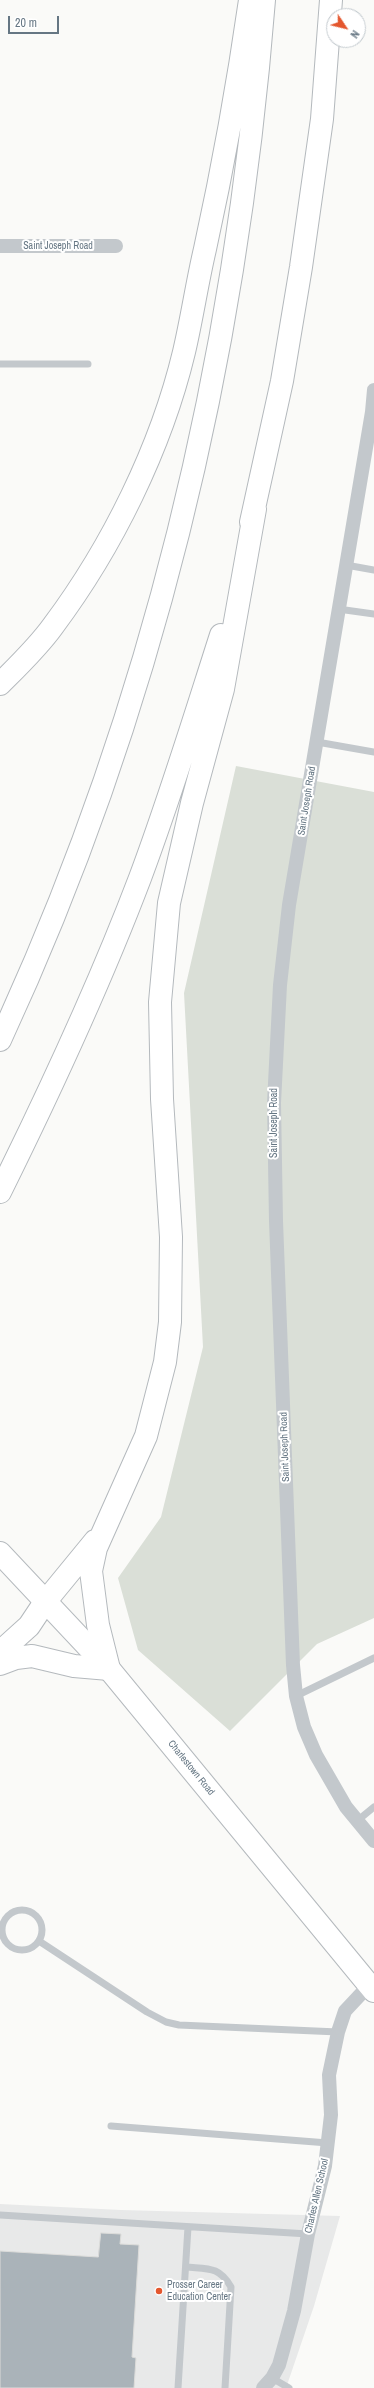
<!DOCTYPE html>
<style>
body{margin:0}
#map{position:relative;width:374px;height:2388px;overflow:hidden;background:#fafaf8;font-family:"Archivo Narrow",sans-serif}
canvas{display:block}
.north{position:absolute;left:326px;top:8px;width:40px;height:40px;box-sizing:border-box;background:#fff;border:1px solid #c1c8cd;border-radius:50%;rotate:125deg;font-size:11px;font-weight:700;line-height:16px;text-align:center;color:#657683}
.north::after{content:'';display:block;margin:auto;width:14px;height:18px;background:#e4572e;clip-path:polygon(50% 0,100% 100%,50% 72%,0 100%)}
.scale{position:absolute;left:8px;top:16px;width:51px;height:18px;box-sizing:border-box;border:2px solid #657683;border-top:0;padding-left:5px;font-size:12px;line-height:14px;white-space:nowrap;color:#657683;-webkit-text-stroke:3px #fff;paint-order:stroke}
</style>
<div id="map">
<canvas width="374" height="2388"></canvas>
<div class="north">N</div>
<div class="scale">20 m</div>
</div>
<script>
const ctx = document.querySelector('canvas').getContext('2d');
ctx.lineJoin = 'round';
function fill(path, color) {
  ctx.fillStyle = color;
  ctx.fill(path, 'evenodd');
}
function trace(path, color, width, dash) {
  ctx.strokeStyle = color;
  ctx.lineWidth = width;
  ctx.lineCap = dash ? 'butt' : 'round';
  ctx.setLineDash(dash || []);
  ctx.stroke(path);
}
function write(font, color, halo, rows, align = 'center') {
  ctx.font = font + ' "Archivo Narrow",sans-serif';
  ctx.lineWidth = 4;
  ctx.setLineDash([]);
  ctx.textBaseline = 'middle';
  ctx.strokeStyle = halo;
  ctx.fillStyle = color;
  for (const [text, x, y, turn = 0] of rows) {
    ctx.save();
    ctx.translate(x, y);
    ctx.rotate((+turn || 0) * Math.PI / 180);
    ctx.textAlign = isNaN(turn) ? turn : align;
    if (halo) ctx.strokeText(text, 0, 0);
    ctx.fillText(text, 0, 0);
    ctx.restore();
  }
}
fill(new Path2D(`
 M0 2204 121 2210 340 2216 314 2306 286 2388H0Z`), '#e8e9e9');
fill(new Path2D(`
 M236 766 374 792V1618L317 1644 230 1731 138 1650 118 1578 161 1517 203 1347 184 993Z`), '#dadfd7');
const building = new Path2D(`
 M101 2233 121 2234 120 2244 139 2245 132 2357 136 2358 134 2388H0V2251L98 2257Z`);
fill(building, '#aab3b9');
trace(building, '#dcdcda', 1);
const primary = new Path2D(`
 M0 1553 109 1669 374 1991`);
const highway = new Path2D(`
 M251 522 282 381 301 267 322 119 331 0
 M0 684C18 666 38 647 53 626 112 547 161 448 184 352 192 318 197 283 205 249 223 167 238 84 250 0
 M0 1040C152 713 236 358 264 0
 M0 1192C51 1089 99 986 140 878 170 798 195 716 221 635
 M0 1652 29 1626 45 1602 95 1541
 M0 1664 16 1658 32 1656 74 1666 109 1669 98 1625 91 1571 96 1548 146 1436 165 1362 170 1322 171 1237 162 1099 160 1002 169 903 192 803 223 689 255 509`);
trace(primary, '#b5babe', 24);
trace(highway, '#b4b9bd', 24);
trace(new Path2D(`
 M0 364H88
 M346 565 374 570
 M338 609 374 614
 M317 742 374 752
 M296 1696 374 1658
 M357 1821 374 1807
 M2 1930a20 20 0 1 1 40 0a20 20 0 1 1-40 0Z
 M39 1941 147 2012 166 2022 179 2025 338 2032
 M111 2126 328 2143
 M0 2215 308 2234
 M186 2267C208 2269 219 2266 231 2287L225 2388
 M272 2378 289 2388
 M178 2388 188 2227`), '#c3c8cc', 7);
trace(new Path2D(`
 M0 246H116
 M374 390 372 412 289 905 280 985 274 1103 276 1221 293 1665 296 1696 304 1727 316 1755 346 1807 374 1841
 M263 2388 272 2378 279 2365 294 2311 308 2234 325 2166 331 2115 329 2075 338 2032 345 2011 374 1980`), '#c3c8cc', 14);
trace(primary, '#fff', 22);
trace(highway, '#fff', 22);
for (const [x, y, r, color] of [
 [159,2291,4,"#e4572e"]
]) {
  const dot = new Path2D();
  dot.arc(x, y, r, 0, 2 * Math.PI);
  ctx.fillStyle = color;
  ctx.fill(dot);
  trace(dot, '#fff', 1.5);
}
write('10px', '#657683', '#fff', [
 ["Saint Joseph Road",58,246],
 ["Saint Joseph Road",307,801,-81],
 ["Saint Joseph Road",274,1123,-90],
 ["Saint Joseph Road",285,1447,-92],
 ["Charlestown Road",191,1768,51],
 ["Charles Allen School",317,2196,-77]
]);
write('10px', '#657683', '#fff', [
 ["Prosser Career",167,2285],
 ["Education Center",167,2297]
], 'left');
</script>
